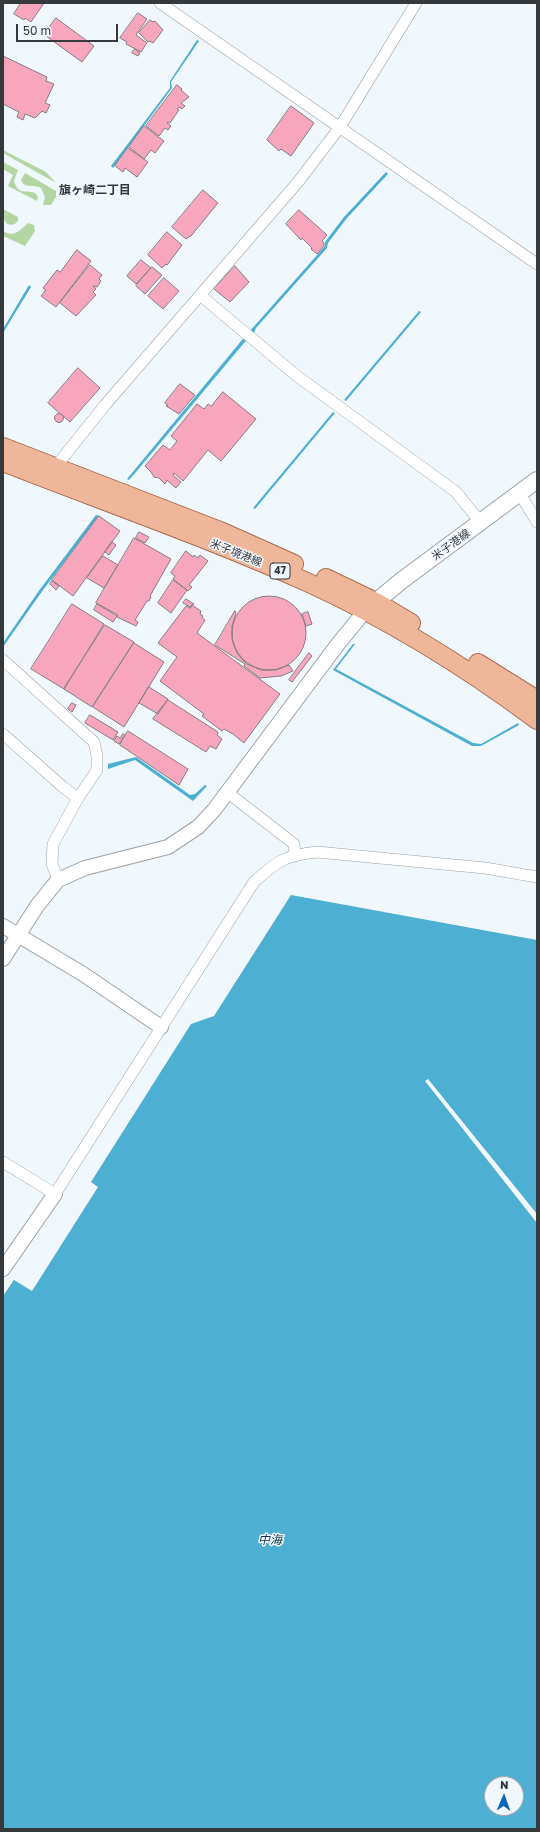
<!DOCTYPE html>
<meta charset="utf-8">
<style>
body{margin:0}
#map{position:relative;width:540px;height:1832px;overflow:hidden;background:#f0f7fd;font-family:"Golos Text",sans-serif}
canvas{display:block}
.frame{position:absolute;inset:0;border:4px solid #36393b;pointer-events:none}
.north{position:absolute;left:484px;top:1776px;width:40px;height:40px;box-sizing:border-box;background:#f0f7fd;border:1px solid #a6abaf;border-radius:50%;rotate:2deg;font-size:11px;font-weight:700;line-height:16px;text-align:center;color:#36393b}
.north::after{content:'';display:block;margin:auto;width:14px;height:18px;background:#0867b4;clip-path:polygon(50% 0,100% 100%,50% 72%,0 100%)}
.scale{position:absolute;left:16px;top:24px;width:102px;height:18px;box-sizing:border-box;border:2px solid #36393b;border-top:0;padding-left:5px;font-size:12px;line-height:14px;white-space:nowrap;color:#36393b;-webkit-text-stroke:3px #f0f7fd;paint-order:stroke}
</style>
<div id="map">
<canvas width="540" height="1832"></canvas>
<div class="frame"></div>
<div class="north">N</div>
<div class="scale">50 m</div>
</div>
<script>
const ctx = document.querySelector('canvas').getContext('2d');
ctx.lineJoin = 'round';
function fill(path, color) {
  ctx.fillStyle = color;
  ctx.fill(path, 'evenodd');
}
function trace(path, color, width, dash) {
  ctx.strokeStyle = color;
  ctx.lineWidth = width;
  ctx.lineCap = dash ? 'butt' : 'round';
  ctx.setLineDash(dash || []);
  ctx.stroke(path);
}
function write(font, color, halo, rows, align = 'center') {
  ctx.font = font + ' "Golos Text","Noto Sans JP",sans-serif';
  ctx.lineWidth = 3;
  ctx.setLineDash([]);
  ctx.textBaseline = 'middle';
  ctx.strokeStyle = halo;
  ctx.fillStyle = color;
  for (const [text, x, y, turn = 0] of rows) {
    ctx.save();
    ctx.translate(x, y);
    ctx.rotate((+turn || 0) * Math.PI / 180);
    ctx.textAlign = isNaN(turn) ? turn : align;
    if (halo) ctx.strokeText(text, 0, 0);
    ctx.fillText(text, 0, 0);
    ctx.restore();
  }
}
fill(new Path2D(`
 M3 150 46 172 56 183 3 153Z
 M3 162 18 170 14 181C19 196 24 189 35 193L38 197 37 201 8 186 13 175 3 169Z
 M25 173 56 191V197L51 205H43L45 197 41 188C33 184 24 189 21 180Z
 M3 209 18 217V221C15 225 11 226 6 223L3 217Z
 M28 223 34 225 35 231 25 246 3 236V231C14 238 20 230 28 223Z`), '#b3d6a3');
fill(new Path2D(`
 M197 40 199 41 171 82 172 88 113 168 111 166 170 88V81Z
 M386 172 388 174 347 218 328 243 327 248 256 328 254 333 244 343 136 472 129 480 127 479 242 340 325 246V242L344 217Z
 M29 285 31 287 3 333V329Z
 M419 311 421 312 346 401 344 400Z
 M333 412 335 413 255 509 253 508Z
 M96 515 99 516 43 590 3 647V643L38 592Z
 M353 644H355L336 669 473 743 481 744 518 723 519 725 481 746H472L333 670Z
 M136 757 190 795 195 794 205 785 207 786 193 801 135 760 108 769V764Z
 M291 895 537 940V1214L428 1079 425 1081 537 1223V1829H3V1296L14 1280 32 1291 98 1187 91 1182 191 1024 214 1016ZM492 1784H516V1808H492Z`), '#4dafd1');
const building = new Path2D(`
 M21 3H44L31 22 25 18 24 20 14 14Z
 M138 13 147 19 136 35 147 43 141 52 126 44 127 42 120 38Z
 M56 18 94 46 82 62 46 36 51 29 49 28Z
 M150 20 153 22 155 21 163 30 153 43 150 41 148 42 139 33Z
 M135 49 140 53 138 56 132 53Z
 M3 56 47 77 46 81 54 84 45 103 50 105 46 113 42 111 35 118 25 114 23 120 17 117 19 112 3 104Z
 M177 85 182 89 181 90 189 97 181 103 185 106 182 109 179 107 177 109 179 110 170 123 168 122 167 123 171 126 168 130 165 128 159 136 146 126Z
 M291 106 314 123 291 156 281 149 279 151 267 140Z
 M144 126 164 141 155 153 151 150 144 159 129 147Z
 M128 148 148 162 137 177 125 168 123 172 115 166Z
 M203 190 218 203 191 236H190L186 239 172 227Z
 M299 210 327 235 322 241 324 243V246L317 254 311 249 312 248 302 238 301 240 286 224Z
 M167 232 182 245 167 265 166 264 162 268 148 255Z
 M77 250 91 261 56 307 41 296 46 290 43 288 57 270 60 272Z
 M141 260 151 268 136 284 127 276Z
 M90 265 102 275 99 279 101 281 97 287 93 286 96 289 93 292 96 295 76 316 60 303Z
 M235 266 249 282 230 302 214 289Z
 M152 267 162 275 145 294 136 286Z
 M164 278 179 291 163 309 148 296Z
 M78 368 100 388 70 422 48 403Z
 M180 384 195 395 179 414 166 406 168 405 165 403Z
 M223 392 256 419 221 461 208 450 183 481 174 473 173 475 181 482 176 488 167 480 165 484 159 478 154 477 151 472 145 466 163 445 170 450 177 441 171 436 197 404 204 409 208 404 211 406Z
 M54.5 418a4.5 4.5 0 1 1 9 0a4.5 4.5 0 1 1-9 0Z
 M99 516 120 531 73 596 52 580Z
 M139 532 149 537 145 543 136 538Z
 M134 538 171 559 150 596 151 597 149 601H147L135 620 138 622 136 626 117 617 118 615 96 603Z
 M112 542 116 545 109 555 105 552Z
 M186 551 193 557 194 555 198 558 200 555 208 561 189 585 192 587 188 591 173 579 175 576 171 573Z
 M103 556 118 565 104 588 87 578Z
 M173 580 187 590 171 613 158 603Z
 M52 581 59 586 56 590 50 584Z
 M232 633a37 37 0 1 1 74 0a37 37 0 1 1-74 0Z
 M186 599 194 604 190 607 183 603Z
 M72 604 104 624 64 689 31 669Z
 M97 604 117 616 113 622 94 610Z
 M192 605 201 611 200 614 203 616 202 618 205 620 197 633 280 694 244 743 233 734 224 729 222 731 202 716 204 714 160 681 177 657 158 643 186 606 190 608Z
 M235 611 236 613 232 626V640L237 653 242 659 247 664 261 670H276L289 665 293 671 281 676 260 678 244 666 245 664 215 645Z
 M308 612 312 624 306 626 302 614Z
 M105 625 134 642 92 707 64 689Z
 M134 643 164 662 124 727 93 707Z
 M309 653 312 656 292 682 289 680Z
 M149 687 168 699 158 714 139 703Z
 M168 700 218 732 217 735 222 739 216 749 210 746 206 752 153 719Z
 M72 703 76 705 72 712 68 709Z
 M90 715 118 732 113 740 85 723Z
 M128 731 188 769 179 785 120 745Z
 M123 734 125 735 119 744 114 741 117 736 120 738Z`);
fill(building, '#f8a5be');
trace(building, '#857d7f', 1);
const minor = new Path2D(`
 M160 3 537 264
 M200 295 297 376 456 492 481 523
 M53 470 105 405 298 182 340 127 416 3
 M520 494 537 522
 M3 660 94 742 97 756V770L78 798 53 844 52 864 58 880
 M3 734 63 787 78 798
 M227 792 294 844 295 854
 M3 1162 55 1194 254 882C277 861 286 855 317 852L485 868 537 877`);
const tertiary = new Path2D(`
 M3 926 83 974 161 1027
 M3 959 37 906 58 880 85 868 168 847 198 827 214 810 338 644 365 611
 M3 1269 55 1194`);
const secondary = new Path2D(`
 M366 610 401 581 537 480`);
const primary = new Path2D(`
 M3 447 220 531 294 564
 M3 462C105 502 209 538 309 583 390 620 466 667 537 720
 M326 578 376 602 411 623
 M478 663 537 700`);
trace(minor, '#9ba2a8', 12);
trace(tertiary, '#9ba2a8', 16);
trace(secondary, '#9ba2a8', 18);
trace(primary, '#a86c4d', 20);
trace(minor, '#fff', 11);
trace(tertiary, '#fff', 14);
trace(secondary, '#fff', 16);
trace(primary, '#efb79a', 18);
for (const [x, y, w] of [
 [280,571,20]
]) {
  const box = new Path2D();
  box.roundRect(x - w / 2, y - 8, w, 16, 3);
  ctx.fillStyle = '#f0f7fd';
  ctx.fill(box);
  trace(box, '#36393b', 1);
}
write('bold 10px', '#36393b', null, [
 ["47",280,571]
]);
write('11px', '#36393b', '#f0f7fd', [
 ["米子港線",451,545,-36],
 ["米子境港線",236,553,22]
]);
write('bold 12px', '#36393b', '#f0f7fd', [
 ["旗ヶ崎二丁目",95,190]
]);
write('italic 12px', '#0d3a48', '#f0f7fd', [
 ["中海",270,1540]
]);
</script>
